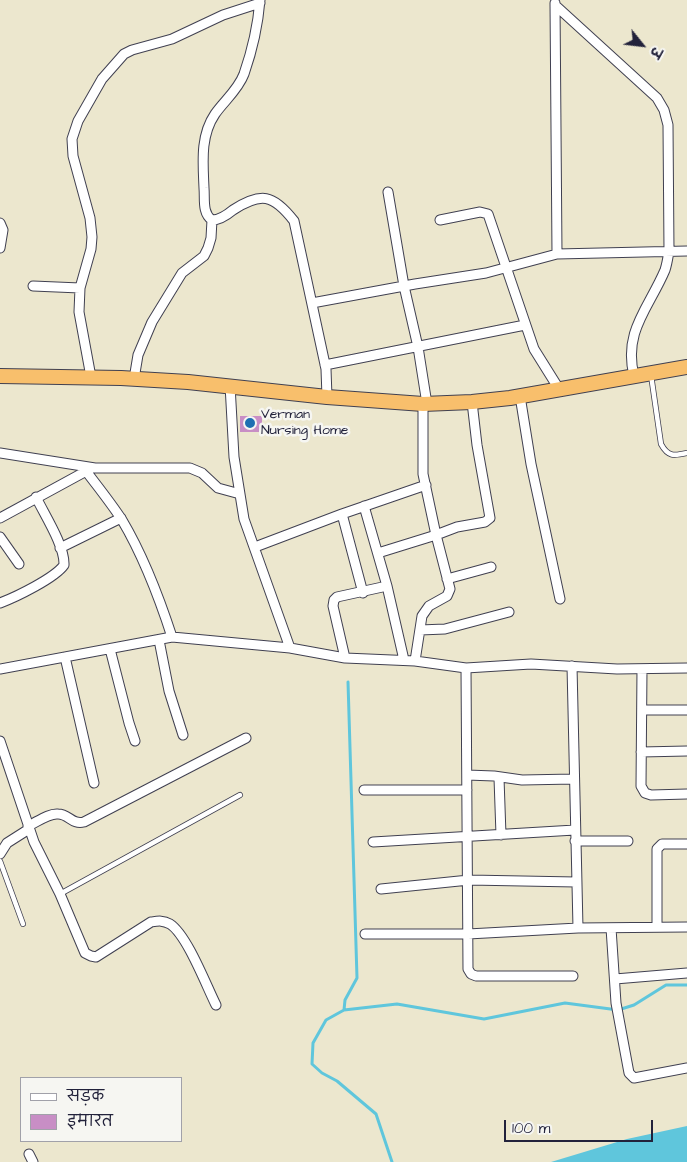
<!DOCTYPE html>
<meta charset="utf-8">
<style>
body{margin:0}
#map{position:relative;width:687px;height:1162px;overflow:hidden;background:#ece7ce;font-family:"Architects Daughter","Playpen Sans Deva",sans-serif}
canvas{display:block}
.legend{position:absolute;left:20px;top:1077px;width:162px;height:65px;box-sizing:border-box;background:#f6f6f2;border:1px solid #a1a1a9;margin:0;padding:6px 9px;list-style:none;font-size:15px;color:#22223b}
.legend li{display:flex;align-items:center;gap:10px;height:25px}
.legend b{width:25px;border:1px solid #a1a1a9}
.north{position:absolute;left:617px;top:20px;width:50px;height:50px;-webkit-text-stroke:4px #f6f6f2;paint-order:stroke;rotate:119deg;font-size:14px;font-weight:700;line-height:20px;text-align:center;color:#22223b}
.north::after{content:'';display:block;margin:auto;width:18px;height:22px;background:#22223b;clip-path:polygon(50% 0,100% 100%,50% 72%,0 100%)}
.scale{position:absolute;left:504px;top:1120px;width:149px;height:22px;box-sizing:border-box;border:2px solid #22223b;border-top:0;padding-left:6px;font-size:15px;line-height:18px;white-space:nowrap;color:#22223b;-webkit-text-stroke:4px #f6f6f2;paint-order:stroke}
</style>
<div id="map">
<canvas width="687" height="1162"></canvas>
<ul class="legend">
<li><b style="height:6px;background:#fff"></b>सड़क</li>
<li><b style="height:14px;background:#c88ec5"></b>इमारत</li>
</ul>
<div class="north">उ</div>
<div class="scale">100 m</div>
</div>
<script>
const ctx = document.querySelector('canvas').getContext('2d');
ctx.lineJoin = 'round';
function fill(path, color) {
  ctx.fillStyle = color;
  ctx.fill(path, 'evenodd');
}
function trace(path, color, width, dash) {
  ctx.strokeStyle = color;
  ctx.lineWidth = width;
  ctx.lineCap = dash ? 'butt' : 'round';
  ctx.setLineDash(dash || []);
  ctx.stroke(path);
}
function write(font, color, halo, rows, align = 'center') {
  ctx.font = font + ' "Architects Daughter",sans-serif';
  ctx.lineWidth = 5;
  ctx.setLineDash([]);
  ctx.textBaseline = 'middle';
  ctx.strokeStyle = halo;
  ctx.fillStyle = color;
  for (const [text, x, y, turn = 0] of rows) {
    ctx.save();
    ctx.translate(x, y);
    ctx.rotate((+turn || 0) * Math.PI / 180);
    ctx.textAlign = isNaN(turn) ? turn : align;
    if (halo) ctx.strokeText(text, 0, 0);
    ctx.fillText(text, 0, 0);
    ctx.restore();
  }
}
fill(new Path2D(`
 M687 1126V1162H551L627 1139Z`), '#5fc6dc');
trace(new Path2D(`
 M344 1010 345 1000 357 978 348 682
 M392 1162 376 1114 337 1081 322 1073 312 1064 313 1043 326 1020 344 1010 397 1004 484 1019 565 1003 618 1010 634 1005 666 985H687`), '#5fc6dc', 3);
fill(new Path2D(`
 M240 416H262V432H240Z`), '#c88ec5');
const service = new Path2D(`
 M651 375 661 444C668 457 674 456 687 453
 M0 861 23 924
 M60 894 240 795`);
const minor = new Path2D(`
 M260 0C258 25 252 51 244 74 238 90 224 101 215 114 200 136 203 163 204 188 205 199 202 213 212 220 220 220 227 215 233 210 261 192 273 194 294 221L326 369 327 397
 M555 3 557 254
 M555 5 657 98 664 110 668 125 669 251C668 257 667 264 665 270 649 308 623 331 634 376
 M388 192 404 286 418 347 427 404
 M440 220 480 212 488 214 534 349 559 389
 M0 223 3 230 0 248
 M33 286 80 288
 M312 303 415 284 486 273 557 254 687 251
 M325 365 525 325
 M91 377 79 312 80 288 91 249 92 237 90 218 73 156 72 139 78 121 102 79 124 54 132 50 172 39 223 15 260 3
 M134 379 138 355 152 322 182 273 204 256 208 248 211 238 212 220
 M230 385 234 457 244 519 290 648
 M520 396 531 464 560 599
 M0 453 95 468H190L202 473 218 488 240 494
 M86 471C98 487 111 503 122 520 144 557 159 597 172 637
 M364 506 387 586 404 660
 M342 514 363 593
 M0 518 90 469
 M0 537 19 564
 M255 547 342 514 426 485
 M60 548 121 518
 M378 553 436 535 457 527 485 522 490 518 477 445 472 402
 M447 579 491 567
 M0 603C16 597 55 578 64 565 65 546 44 514 36 497
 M420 630 445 629 509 612
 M159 640 169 691 183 735
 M110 649 129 723 135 741
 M65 657 94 783
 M345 658 333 606 334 600 337 597 387 586
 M415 661 422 616 429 606 447 596 450 589 436 535 423 474V404
 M572 666 578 928
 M466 668 468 969 471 974 476 976H573
 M0 669 172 637 290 648 345 658 415 661 466 668 531 664 617 669 687 668
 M642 669 641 786 645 793 651 795 687 794
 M642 710H687
 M0 741 34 842 60 894 85 953 91 956 96 957 151 922C158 921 163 920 170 924 187 935 206 985 216 1005
 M641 752 687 751
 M467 775 494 776 522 780 574 779
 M499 778 501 835
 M364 790H467
 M28 826C37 822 49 813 58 814 69 814 72 825 84 822L246 738
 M575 841H628
 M373 842 575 830
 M0 854 7 843 29 829
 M381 889 469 880 576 882
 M657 927V849L662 844H687
 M611 928 616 1003 629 1073 634 1078 687 1068
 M365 934H468L578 928 687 927
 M615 979 687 973
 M29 1154 33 1162`);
const trunk = new Path2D(`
 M0 376 121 378 188 382 327 397 423 404 472 402 510 398 687 367`);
trace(service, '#404051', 6);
trace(minor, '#404051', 11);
trace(trunk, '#404051', 16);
trace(service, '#fff', 4.5);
trace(minor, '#fff', 9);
trace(trunk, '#f8bf6c', 14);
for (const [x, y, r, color] of [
 [250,423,6,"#1f6fb2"]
]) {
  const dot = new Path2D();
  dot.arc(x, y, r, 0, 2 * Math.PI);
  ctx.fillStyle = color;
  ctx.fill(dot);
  trace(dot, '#f6f6f2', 2);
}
write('14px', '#22223b', '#f6f6f2', [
 ["Verman",261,415],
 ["Nursing Home",261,431]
], 'left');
</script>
